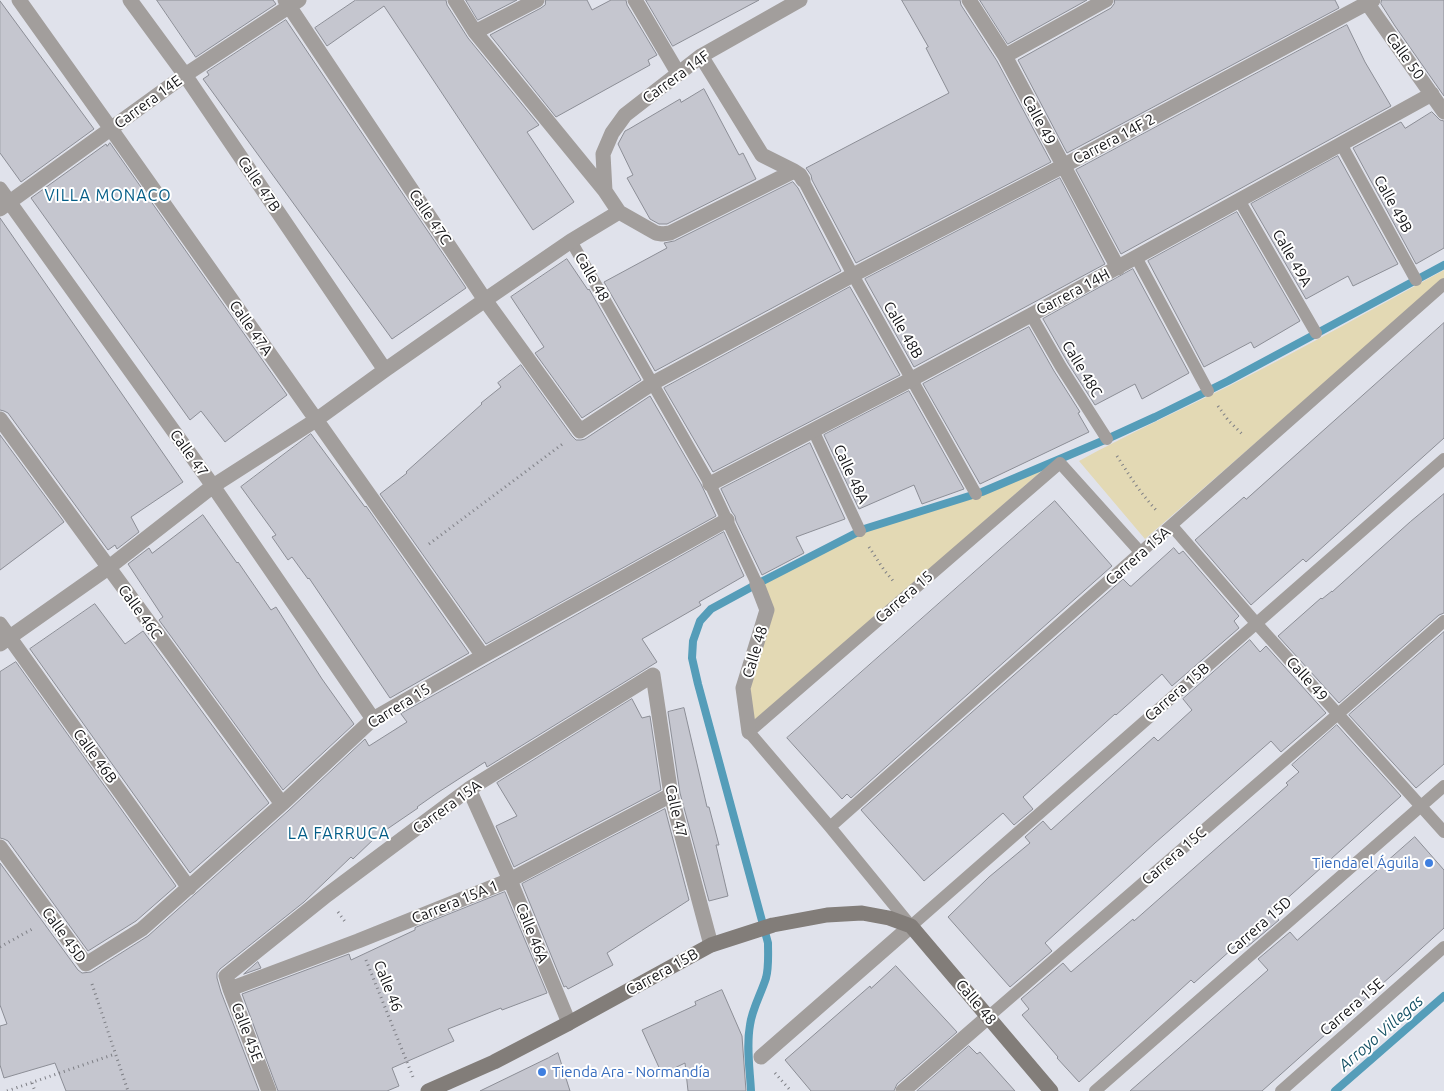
<!DOCTYPE html>
<meta charset="utf-8">
<style>
body{margin:0}
canvas{display:block;background:#e0e2eb}
</style>
<canvas width="1444" height="1091"></canvas>
<script>
const ctx = document.querySelector('canvas').getContext('2d');
ctx.lineJoin = 'round';
function fill(path, color) {
  ctx.fillStyle = color;
  ctx.fill(path, 'evenodd');
}
function trace(path, color, width, dash) {
  ctx.strokeStyle = color;
  ctx.lineWidth = width;
  ctx.lineCap = dash ? 'butt' : 'round';
  ctx.setLineDash(dash || []);
  ctx.stroke(path);
}
function write(font, color, halo, rows, align = 'center') {
  ctx.font = font + ' Ubuntu,sans-serif';
  ctx.lineWidth = 4;
  ctx.setLineDash([]);
  ctx.textBaseline = 'middle';
  ctx.strokeStyle = halo;
  ctx.fillStyle = color;
  for (const [text, x, y, turn = 0] of rows) {
    ctx.save();
    ctx.translate(x, y);
    ctx.rotate((+turn || 0) * Math.PI / 180);
    ctx.textAlign = isNaN(turn) ? turn : align;
    if (halo) ctx.strokeText(text, 0, 0);
    ctx.fillText(text, 0, 0);
    ctx.restore();
  }
}
fill(new Path2D(`
 M1444 270V279L1145 539 1079 461C1128 434 1179 411 1229 386 1302 349 1373 309 1444 270Z
 M1046 467 753 725 747 686 769 613 761 585 865 531 981 495Z`), '#e3d9b4');
trace(new Path2D(`
 M751 1091C750 1070 746 1047 750 1025 752 1009 761 994 766 978 769 967 768 954 768 943L698 684 692 658 693 641 700 621 711 609 757 584 864 529 982 492 1107 439 1155 417 1228 381 1444 265
 M1335 1091 1444 996`), '#559db9', 8);
const building = new Path2D(`
 M157 0H273L276 4 196 57Z
 M356 0H446L447 5 468 38 539 125 527 132 574 202 533 230 384 6 327 46 315 28Z
 M466 0H517L478 20Z
 M546 0H587L592 10 611 0H626L627 5 657 55 648 60 650 65 556 117 490 35 541 8 545 5Z
 M646 0H759L673 46Z
 M902 0H960L961 5 997 61 1051 162 856 263 812 180 811 175 806 168 949 93 926 48 928 47Z
 M980 0H1087L1008 44Z
 M1115 0H1335L1339 8 1067 153 1018 60 1111 8 1114 4Z
 M1382 0H1444V96L1395 26 1381 4Z
 M0 1 94 129 21 182 0 153Z
 M286 20 466 288 392 339 203 79 209 75 207 72Z
 M1347 25 1365 62 1391 106 1121 254 1076 170Z
 M704 89 739 155 743 153 756 179 667 224H659L650 219 627 178 633 175 618 144 625 131 629 129 680 99 681 102Z
 M1432 112 1440 120 1444 121V248L1416 264 1353 148 1401 122 1405 128Z
 M110 143 287 395 225 442 201 411 190 420 31 198 106 144 107 146Z
 M1338 156 1398 264 1353 286 1348 276 1306 299 1251 204Z
 M1060 178 1105 264 914 367 865 279Z
 M793 182 798 188 841 271 655 371 604 282 667 248 664 243 674 241Z
 M1237 212 1300 321 1254 348 1251 342 1204 367 1148 261Z
 M0 218 183 482 131 517 139 532 117 549 115 545 108 550 8 413 4 411 0 410Z
 M567 259 588 290 589 289 641 380 582 418 535 353 544 347 511 297Z
 M1133 269 1189 373 1142 399 1135 384 1095 405 1068 363 1043 319Z
 M850 287 900 375 713 472 664 388Z
 M1444 323V438L1306 562 1303 559 1251 605 1195 540 1244 497 1246 499Z
 M1029 327 1054 371 1080 412 1078 413 1089 432 980 484 923 384Z
 M521 365 572 436 576 440H581L585 439 650 396 701 484 716 516 486 644 380 494 407 473 406 472 482 404 481 403 501 387 498 383Z
 M909 391 964 489 922 504 914 485 859 509 824 435Z
 M311 434 365 507 366 506 469 653 390 698 309 578 308 579 292 557 288 560 272 537 276 535 241 487Z
 M0 435 64 522 0 570Z
 M810 443 845 519 796 537 804 553 762 575 736 521 735 516 732 512 721 489Z
 M1444 494V613L1439 615 1339 703 1278 636 1321 598 1322 599 1332 591V592L1410 522Z
 M1055 501 1112 566 851 798 847 794 842 799 787 738Z
 M203 515 237 563 238 562 271 610 276 607 322 679 354 724 283 790 159 620 163 617 128 564 149 548 152 553Z
 M724 532 744 576 699 602 701 605 642 639 657 662 487 767 485 762 437 793 417 807 418 808 377 836 353 859 351 857 304 902 220 969 217 973V978L221 992 259 1091H66L55 1063 4 1078 0 1065V1026L7 1024 0 1005V863L78 970 82 973 91 972 148 936 288 811 365 739 369 746 407 722 401 714Z
 M1174 548 1179 554 1183 551 1239 616 1234 621 1239 628 1172 686 1162 674 1116 715 1115 714 1023 797 1033 809 1014 825 1003 813 924 881 861 810 1123 579 1130 586H1131Z
 M95 604 125 644 143 631 269 803 190 873 30 649Z
 M1444 632V764L1416 788 1349 715Z
 M1250 640 1260 652 1266 646 1326 713 1281 752 1271 741 1155 843 1045 943 1052 951 1010 987 948 917 989 877 1030 843 1025 837 1043 821 1051 830 1154 737 1158 741 1192 710 1183 699Z
 M16 662 176 886 136 921 88 951 8 841 4 839 0 838V672Z
 M632 699 642 718 650 716 661 790 514 867 496 826 517 816 497 783Z
 M684 708 707 807H709L719 845H716L728 896 709 901 680 793 668 712Z
 M1337 725 1401 796 1272 912 1279 920 1247 947 1241 941 1194 983 1191 980 1079 1082 1057 1058 1058 1057 1022 1015 1029 1009 1021 999 1063 963 1071 972 1133 919 1134 921 1288 785 1286 783 1299 772 1292 765Z
 M665 809 689 900 607 953 613 965 568 989 566 986 564 987 522 884Z
 M1415 837 1444 870V928L1400 968 1262 1091H1130L1268 970 1258 959 1290 932 1297 940Z
 M505 892 547 993 502 1010 501 1008 448 1029 454 1041 392 1068 399 1086 387 1091H278L242 994 349 954 351 960 415 930V928Z
 M258 962 261 968 244 974Z
 M896 966 957 1032 897 1084 894 1091H811L785 1060 870 986 871 988Z
 M722 990 742 1036 746 1091H688L685 1063 662 1074 642 1030 696 1005 695 1002Z
 M969 1046 977 1054 980 1052 1015 1091H917Z
 M558 1053 570 1091H480L548 1058Z`);
fill(building, '#c5c6cf');
trace(building, '#8c8e96', 1);
trace(new Path2D(`
 M1218 406 1228 420 1243 435
 M1117 456C1129 475 1141 494 1157 511
 M429 544 564 443
 M869 547 884 570 894 582
 M338 912 346 923
 M0 947 34 928
 M366 960 413 1077
 M92 984 128 1091
 M775 1073 791 1091
 M32 1083 35 1091
 M7 1091 115 1054`), '#7d7e84', 3, [1, 4]);
trace(new Path2D(`
 M1341 144 1416 280
 M803 180 853 275 976 494
 M1239 200 1316 333
 M571 241 710 484 757 584
 M1136 257 1208 391
 M1031 315 1061 367 1107 439
 M813 430 860 531
 M1172 526 1256 623 1444 832
 M1141 553 1060 463 749 732 830 827 911 926 1444 459
 M830 827 1444 284
 M988 1017 1338 714 1444 621
 M1095 1091 1444 786
 M1281 1091 1444 947`), '#a29e9c', 12);
trace(new Path2D(`
 M19 0 111 129 483 656
 M130 0 185 75 385 370
 M285 0 485 300 580 431 653 383 853 275 1063 166 1373 0
 M455 0 475 32 605 191 619 212 656 233 662 234 670 233 794 171 800 175 803 180
 M635 0 678 73
 M969 0 1005 56 1118 268
 M1365 0 1444 112
 M475 32 537 0
 M701 56 762 155 794 171
 M1005 56 1106 0
 M0 189 213 486 373 719
 M605 191 603 154 612 133 625 115 701 56 800 0
 M0 209 185 75 299 0
 M0 419 282 804
 M710 484 912 379 1031 315 1432 94
 M0 624 189 888
 M0 644 108 568 213 486 316 420 385 370 485 300 571 241 619 212
 M749 732 743 688 767 610 757 584
 M469 789 510 880 569 1023
 M0 847 86 964 142 929 282 804 373 719 483 656 727 520
 M230 989 358 941 510 880 671 795
 M761 1057 911 926
 M269 1091 230 989 226 976 327 895 469 789 653 675 671 795 711 945
 M903 1091 988 1017`), '#a29e9c', 15);
trace(new Path2D(`
 M428 1091 494 1062 569 1023 711 945 773 925 827 915 862 913 889 918 911 926 1051 1091`), '#827d79', 15);
for (const [x, y, r, color] of [
 [1429,863,5,"#3f7fe0"],
 [542,1072,5,"#3f7fe0"]
]) {
  const dot = new Path2D();
  dot.arc(x, y, r, 0, 2 * Math.PI);
  ctx.fillStyle = color;
  ctx.fill(dot);
  trace(dot, '#fff', 2);
}
write('15px', '#121215', '#fff', [
 ["Calle 50",1405,56,54],
 ["Carrera 14F",676,77,-36],
 ["Carrera 14E",148,102,-36],
 ["Calle 49",1039,120,62],
 ["Carrera 14F 2",1114,139,-28],
 ["Calle 47B",259,184,56],
 ["Calle 49B",1393,204,61],
 ["Calle 47C",430,217,56],
 ["Calle 49A",1292,258,60],
 ["Calle 48",592,277,60],
 ["Carrera 14H",1073,292,-28],
 ["Calle 47A",251,328,55],
 ["Calle 48B",903,330,60],
 ["Calle 48C",1082,369,59],
 ["Calle 47",189,453,54],
 ["Calle 48A",851,474,65],
 ["Carrera 15A",1138,556,-41],
 ["Carrera 15",904,597,-41],
 ["Calle 46C",140,612,54],
 ["Calle 48",755,652,-73],
 ["Calle 49",1307,679,48],
 ["Carrera 15B",1177,692,-41],
 ["Carrera 15",399,706,-32],
 ["Calle 46B",95,756,54],
 ["Carrera 15A",447,807,-36],
 ["Calle 47",676,811,77],
 ["Carrera 15C",1174,856,-41],
 ["Carrera 15A 1",455,902,-22],
 ["Carrera 15D",1259,926,-41],
 ["Calle 46A",532,933,68],
 ["Calle 45D",64,935,54],
 ["Carrera 15B",662,972,-29],
 ["Calle 46",388,986,68],
 ["Calle 48",976,1002,50],
 ["Carrera 15E",1352,1007,-41],
 ["Calle 45E",247,1032,69]
]);
write('15px', '#366cbe', '#fff', [
 ["Tienda el Águila",1419,863],
 ["Tienda Ara - Normandía",552,1072,"left"]
], 'right');
ctx.letterSpacing = '1px';
write('16px', '#035d87', '#fff', [
 ["VILLA MONACO",108,196],
 ["LA FARRUCA",339,834]
]);
ctx.letterSpacing = '0px';
write('italic 16px', '#155165', '#fff', [
 ["Arroyo Villegas",1381,1033,-41]
]);
</script>
